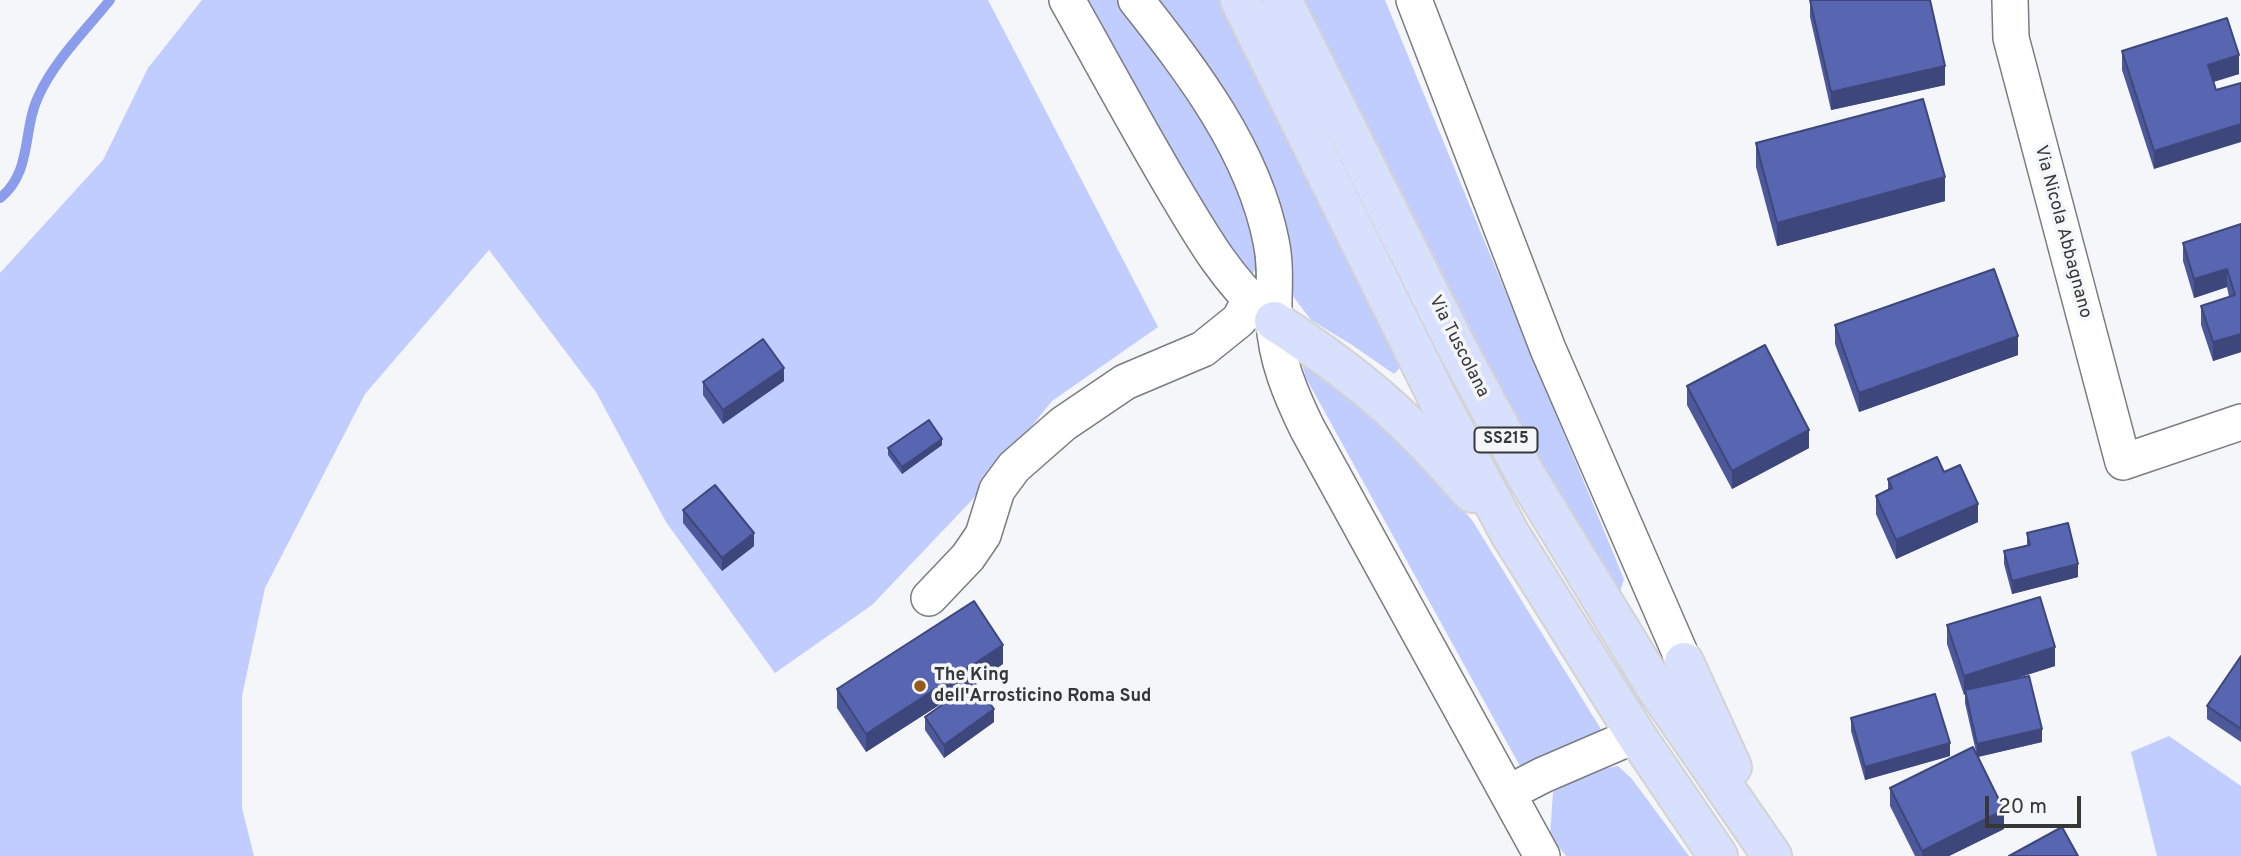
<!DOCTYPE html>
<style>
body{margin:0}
#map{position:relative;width:2241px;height:856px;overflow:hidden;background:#f5f6f9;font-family:Overpass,sans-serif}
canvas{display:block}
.scale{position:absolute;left:1985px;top:796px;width:96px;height:32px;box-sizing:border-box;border:4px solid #373738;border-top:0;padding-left:9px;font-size:21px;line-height:24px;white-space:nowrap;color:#373738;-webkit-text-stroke:5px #f5f6f9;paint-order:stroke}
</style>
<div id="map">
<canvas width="2241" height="856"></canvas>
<div class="scale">20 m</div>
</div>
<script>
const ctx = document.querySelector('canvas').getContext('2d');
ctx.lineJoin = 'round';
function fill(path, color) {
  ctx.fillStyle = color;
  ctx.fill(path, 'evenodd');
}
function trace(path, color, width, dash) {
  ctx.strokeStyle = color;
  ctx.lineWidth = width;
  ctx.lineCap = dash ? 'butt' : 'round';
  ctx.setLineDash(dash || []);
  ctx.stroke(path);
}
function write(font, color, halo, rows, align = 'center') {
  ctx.font = font + ' Overpass,sans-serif';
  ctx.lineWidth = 7;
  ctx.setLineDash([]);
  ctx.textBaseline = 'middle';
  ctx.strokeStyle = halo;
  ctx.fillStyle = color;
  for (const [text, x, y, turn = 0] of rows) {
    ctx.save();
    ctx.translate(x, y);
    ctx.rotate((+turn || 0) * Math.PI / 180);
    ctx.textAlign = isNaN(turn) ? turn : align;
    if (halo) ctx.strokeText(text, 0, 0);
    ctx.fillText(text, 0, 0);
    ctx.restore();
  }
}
fill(new Path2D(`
 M202 0H988L1158 327 1052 401 972 500 872 605 775 673 666 522 596 392 489 250 365 394 265 588 242 696V808L254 856H0V273L103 160 148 68Z
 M1079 0H1118L1165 55 1198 105 1242 196 1259 262 1252 275 1210 225Z
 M1148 0H1223L1401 367 1394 374 1352 345 1311 320 1292 295 1286 247Z
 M1304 0H1385L1624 579 1620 591C1493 406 1399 202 1304 0Z
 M1301 359 1401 438 1472 520 1602 731 1521 768 1306 378Z
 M2169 736 2241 786V856H2157L2131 752Z
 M1618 766 1632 779 1689 856H1566L1550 836 1553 792 1585 772Z`), '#c0cdfe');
trace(new Path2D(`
 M0 198C33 172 22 129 39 95 55 60 86 30 110 0`), '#8b9cec', 10);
const minor = new Path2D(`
 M1067 0C1102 62 1136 125 1172 186 1200 233 1225 278 1266 314
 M1136 0C1192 71 1253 150 1271 241 1277 269 1273 294 1274 322 1276 360 1291 395 1307 428L1542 856
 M1414 0 1548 349 1684 662
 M2010 0 2011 38 2123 462 2241 422
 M929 598 968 557 983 535 997 490 1014 467 1063 424 1125 382 1203 349 1239 320 1250 300
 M1508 793 1543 775 1636 735`);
const major = new Path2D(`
 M1240 0 1441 405 1510 534 1636 735 1718 856
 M1282 0 1457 348 1525 474 1656 688 1772 856
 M1274 321C1319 350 1363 382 1402 419 1427 442 1449 468 1472 493
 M1684 662 1732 767`);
trace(minor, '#7b7c7f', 38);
trace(major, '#d3d3d3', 42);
trace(minor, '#fff', 35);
trace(major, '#d9e0fd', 38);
fill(new Path2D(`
 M1810 0 1945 85 1831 110 1810 17Z
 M2122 51 2239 74 2214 82 2154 169 2122 70Z
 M1756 143 1945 201 1777 246 1756 167Z
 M2241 224V352L2213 361 2201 325V306L2229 297 2227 287 2194 298 2183 261V243Z
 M1835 325 2018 355 1859 412 1835 344Z
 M784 381 723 424 703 395V382Z
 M1687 386 1809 448 1732 489 1687 405Z
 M942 445 902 474 888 455V448Z
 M1944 472 1978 522 1896 559 1876 514V496L1888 490V479Z
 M683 510 754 546 722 571 683 523Z
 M2027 533 2078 577 2012 594 2004 564V551L2027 545Z
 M1947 625 2055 666 2008 681 2042 742 1978 757 2004 829 1949 856H1915L1890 806V788L1977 756 1965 703V694L1964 695 1947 644Z
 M2241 656V742L2207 719V706Z
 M1003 664 974 683 994 722 944 758 925 730V717L964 689 866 752 837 708V689Z
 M1851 718 1950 756 1865 780 1851 731Z`), '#4c5898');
fill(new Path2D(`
 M2239 55V74L2208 83V65Z
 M1945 66V85L1831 110V92Z
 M2241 124V142L2154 169V151Z
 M1945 177V201L1777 246V223Z
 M2227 269V287L2194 298V279Z
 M2241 334V352L2213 361V342Z
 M2018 336V355L1859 412V393Z
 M784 368V381L723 424V410Z
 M1809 430V448L1732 489V471Z
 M942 439V445L902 474V467Z
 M1978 504V522L1896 559V540Z
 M754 533V546L722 571V558Z
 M2078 564V577L2012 594V581Z
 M1003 645V664L866 752V734Z
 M2055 647V666L1966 694 1965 690V694L1964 695V676Z
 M994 709V722L944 758V745Z
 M2042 729V742L1977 757V744Z
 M1950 743V756L1865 780V767Z
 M2004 810V829L1949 856H1922V851Z`), '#3e477c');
const building = new Path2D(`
 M1810 0H1930L1945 66 1831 92Z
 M2227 18 2239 55 2208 65 2216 90 2241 83V124L2154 151 2122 51Z
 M1923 99 1945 177 1777 223 1756 143Z
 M2241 224V334L2213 342 2201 306 2235 295 2227 269 2194 279 2183 243Z
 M1994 269 2018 336 1859 393 1835 325Z
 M763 339 784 368 723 410 703 382Z
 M1765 345 1809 430 1732 471 1687 386Z
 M929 420 942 439 902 467 888 448Z
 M1937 457 1944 472 1960 465 1978 504 1896 540 1876 496 1892 488 1888 479Z
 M715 485 754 533 722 558 683 510Z
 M2068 523 2078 564 2012 581 2004 551 2030 545 2027 533Z
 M2040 597 2055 647 1964 676 1947 625Z
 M974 601 1003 645 866 734 837 689Z
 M2241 656V729L2207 706Z
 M2029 676 2042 729 1977 744 1965 690Z
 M974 682 994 709 944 745 925 717Z
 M1935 694 1950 743 1865 767 1851 718Z
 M1973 747 2004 810 1922 851 1890 788Z
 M2062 827 2078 856H2009Z`);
fill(building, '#5866b1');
trace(building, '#3e477c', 2);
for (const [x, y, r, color] of [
 [920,686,7,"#965b1a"]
]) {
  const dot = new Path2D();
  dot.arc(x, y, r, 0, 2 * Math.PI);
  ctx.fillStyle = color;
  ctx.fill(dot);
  trace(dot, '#f5f6f9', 2.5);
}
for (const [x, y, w] of [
 [1506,440,63]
]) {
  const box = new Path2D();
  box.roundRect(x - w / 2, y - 12.5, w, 25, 5);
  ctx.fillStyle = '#f5f6f9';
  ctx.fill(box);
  trace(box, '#373738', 2);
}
write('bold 16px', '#373738', null, [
 ["SS215",1506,440]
]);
write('18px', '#373738', '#f5f6f9', [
 ["Via Nicola Abbagnano",2062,232,75],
 ["Via Tuscolana",1458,347,63]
]);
write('bold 18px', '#373738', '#f5f6f9', [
 ["The King",934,676],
 ["dell'Arrosticino Roma Sud",934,697]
], 'left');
</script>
